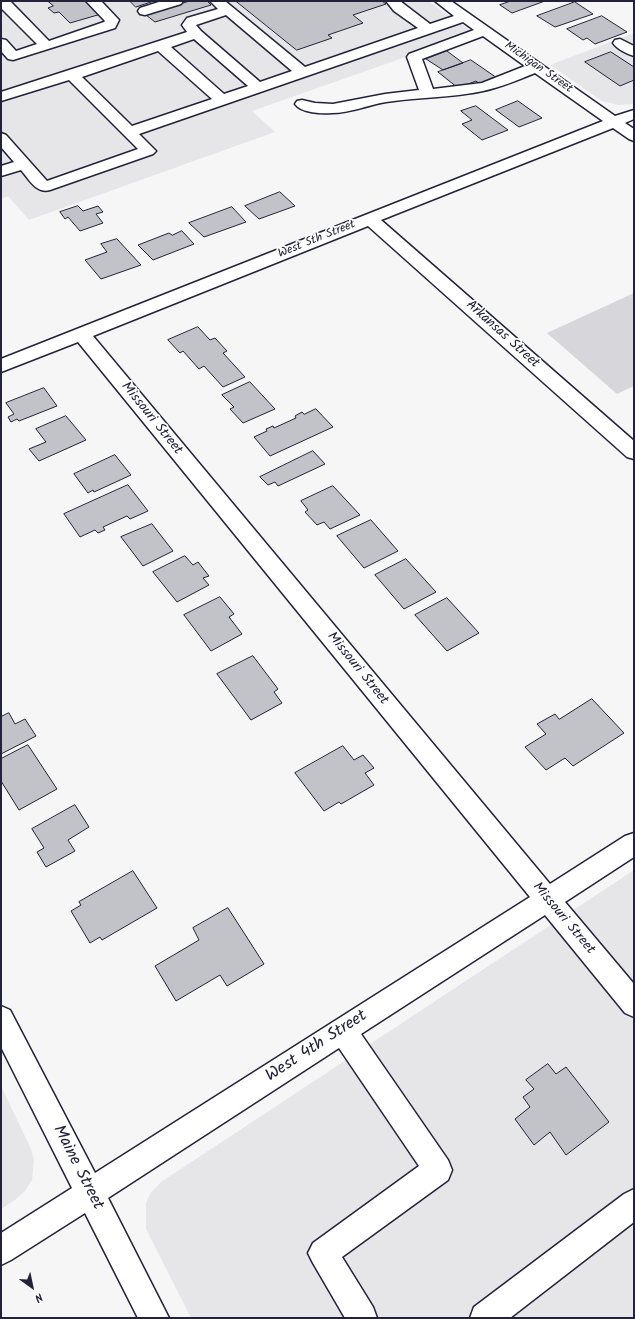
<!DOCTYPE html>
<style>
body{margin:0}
#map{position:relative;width:635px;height:1319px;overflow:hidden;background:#f6f6f7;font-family:Kalam,sans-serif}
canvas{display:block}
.frame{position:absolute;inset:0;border:2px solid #22223b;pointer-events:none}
.north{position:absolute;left:12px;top:1267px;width:40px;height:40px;-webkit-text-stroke:3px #fff;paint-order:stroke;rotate:147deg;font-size:11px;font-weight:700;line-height:16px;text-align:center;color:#22223b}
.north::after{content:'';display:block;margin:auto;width:14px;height:18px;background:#22223b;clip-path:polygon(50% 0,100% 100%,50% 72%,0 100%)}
</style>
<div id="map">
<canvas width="635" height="1319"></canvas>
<div class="frame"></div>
<div class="north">N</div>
</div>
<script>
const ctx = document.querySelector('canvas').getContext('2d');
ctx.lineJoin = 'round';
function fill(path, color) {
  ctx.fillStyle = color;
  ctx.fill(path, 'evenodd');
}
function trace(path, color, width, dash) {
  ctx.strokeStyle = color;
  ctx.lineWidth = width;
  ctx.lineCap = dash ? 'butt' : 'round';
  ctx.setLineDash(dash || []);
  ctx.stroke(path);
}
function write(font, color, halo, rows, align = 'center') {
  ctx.font = font + ' Kalam,sans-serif';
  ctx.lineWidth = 3.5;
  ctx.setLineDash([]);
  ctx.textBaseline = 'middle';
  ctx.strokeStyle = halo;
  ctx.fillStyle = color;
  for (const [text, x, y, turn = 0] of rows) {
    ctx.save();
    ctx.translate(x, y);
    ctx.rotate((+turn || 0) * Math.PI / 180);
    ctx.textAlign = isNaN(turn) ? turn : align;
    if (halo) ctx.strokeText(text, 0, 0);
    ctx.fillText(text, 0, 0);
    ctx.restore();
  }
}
fill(new Path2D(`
 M1 1H428L474 33 252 111 275 132 29 220 8 196 1 199Z
 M634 33V104L618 105 602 101 550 65Z
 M634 870V1318H191L146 1229V1203L151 1192 161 1182Z
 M1 1086 31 1149 34 1160 32 1180 25 1191 15 1200 1 1209Z`), '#e6e6e9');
fill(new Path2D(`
 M634 293V386L617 394 547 333Z`), '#d7d7db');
const building = new Path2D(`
 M48 1H86L101 14 70 23 59 12 54 13 48 8 53 6Z
 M130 1H154L136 7Z
 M190 1H207L211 5 155 22 146 15Z
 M236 1H382L386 4 353 15 363 23 328 35 332 38 297 50Z
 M511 1H545L512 13 500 5Z
 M575 2 593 14 555 27 537 16Z
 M602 16 627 32 595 44 587 38 583 40 567 29Z
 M447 51 463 63 443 70 426 59Z
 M611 52 634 67V80L620 86 585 62Z
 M471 60 497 78 480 84 476 81 458 88 438 72Z
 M518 101 542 118 519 127 496 110Z
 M476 106 508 130 482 140 462 124 472 120 461 111Z
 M280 192 295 206 259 219 245 206Z
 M78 206 83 211 98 206 103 212 96 214 103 223 80 231 68 217 65 219 60 212Z
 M232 207 246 222 204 237 189 223Z
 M182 231 194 244 153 260 138 245 169 233 172 235Z
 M117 239 141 265 101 279 85 260 107 252 101 244Z
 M198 327 210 340 215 338 227 351 223 353 245 377 223 387 204 366 199 369 183 351 180 353 168 340Z
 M250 382 275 409 243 423 230 409 234 407 222 395Z
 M44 388 57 406 19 421 17 419 11 422 8 417 14 414 6 403Z
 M316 409 333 427 270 456 254 437 267 431 266 429 273 426 274 428 296 418 295 416 302 412 304 414Z
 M66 416 86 440 39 461 29 449 46 442 36 429Z
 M313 451 325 464 278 486 275 482 268 485 260 477Z
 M115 455 131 475 94 492 93 490 88 493 74 474Z
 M128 485 148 511 130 519 127 516 103 527 105 530 98 533 95 530 80 537 64 514Z
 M333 486 360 515 330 529 324 522 317 525 305 512 308 510 301 501Z
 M371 520 398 551 364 568 337 536Z
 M152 524 173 551 143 566 121 537Z
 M185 556 193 565 198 562 209 576 203 578 209 585 177 602 153 572Z
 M406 559 436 592 404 609 375 575Z
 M220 597 234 614 229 617 242 634 211 651 184 615Z
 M447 598 479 633 447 651 415 615Z
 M253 656 278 689 274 692 282 703 251 720 217 674Z
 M592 699 624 733 573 766 565 758 546 770 525 747 546 734 537 724 555 714 559 719Z
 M9 713 15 724 25 719 36 736 1 754V717Z
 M28 745 57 789 19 810 1 781V759Z
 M343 746 354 760 363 755 374 768 365 773 374 785 341 804 339 802 324 811 295 773Z
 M75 805 89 827 68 840 75 851 46 867 37 852 44 848 32 829Z
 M133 871 157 908 102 940 100 937 90 943 71 911 81 905 79 902Z
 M228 908 264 964 227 986 220 975 176 1001 155 966 199 940 193 928Z
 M548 1064 556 1074 566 1067 609 1122 566 1155 550 1132 534 1145 515 1119 530 1107 523 1097 534 1089 526 1080Z`);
fill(building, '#c2c2c9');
trace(building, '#22223b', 1);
const minor = new Path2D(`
 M1 1H10L49 41 104 22 105 21 86 1H101L119 20 115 28 13 60 8 59 1 51V39L6 40 16 51 37 44 1 8Z
 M162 1H183L181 4 145 15 140 14 138 11 140 8Z
 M210 1H225L305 67 418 28 394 11 386 1H400L430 24 454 16 435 1H451L615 116 634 110V119L625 123 634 129V141L629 139 613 128 381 220 634 441V459L627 457 368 226 93 336 550 884 625 836 634 833V857L565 902 634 984V1017L625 1013 545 915 361 1034 448 1160 452 1170 448 1180 342 1257 373 1307 377 1318H345L313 1263 308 1253 313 1243 419 1166 339 1048 108 1198 169 1318H138L85 1213 11 1260 1 1265V1233L72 1188 1 1047V1006L10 1010 95 1173 530 897 78 342 1 372V359L603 121 535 73C518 80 501 87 483 91 451 98 418 97 386 102 368 105 350 113 332 113 322 114 301 113 295 104L297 101 302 100 315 103 333 104 385 94 419 90 407 57 409 54 474 30 463 22 139 134 156 151 153 154 50 190C36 194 29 179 21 170L1 176V166L14 162 1 147V133L6 135 47 181 138 149 69 80 1 101V92L187 32 182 25 187 18 218 9ZM226 15 292 71 260 82 201 31 196 25ZM483 36 525 66 482 83 433 89 422 59ZM194 39 248 86 224 94 171 47ZM158 51 212 99 132 126 82 77Z
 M620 39 634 46V56C627 54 617 49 613 43L615 40Z
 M634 1189V1222L510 1318H470L474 1307 624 1194Z`);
trace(minor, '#22223b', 3);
fill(minor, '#fff');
write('12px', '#22223b', '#fff', [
 ["Michigan Street",538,68,35],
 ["West 5th Street",317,240,-22]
]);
write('14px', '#22223b', '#fff', [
 ["Arkansas Street",502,335,42],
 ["Missouri Street",151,419,51],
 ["Missouri Street",357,669,51],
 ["Missouri Street",563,919,50]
]);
write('17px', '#22223b', '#fff', [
 ["West 4th Street",317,1047,-33],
 ["Maine Street",77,1168,63]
]);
</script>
